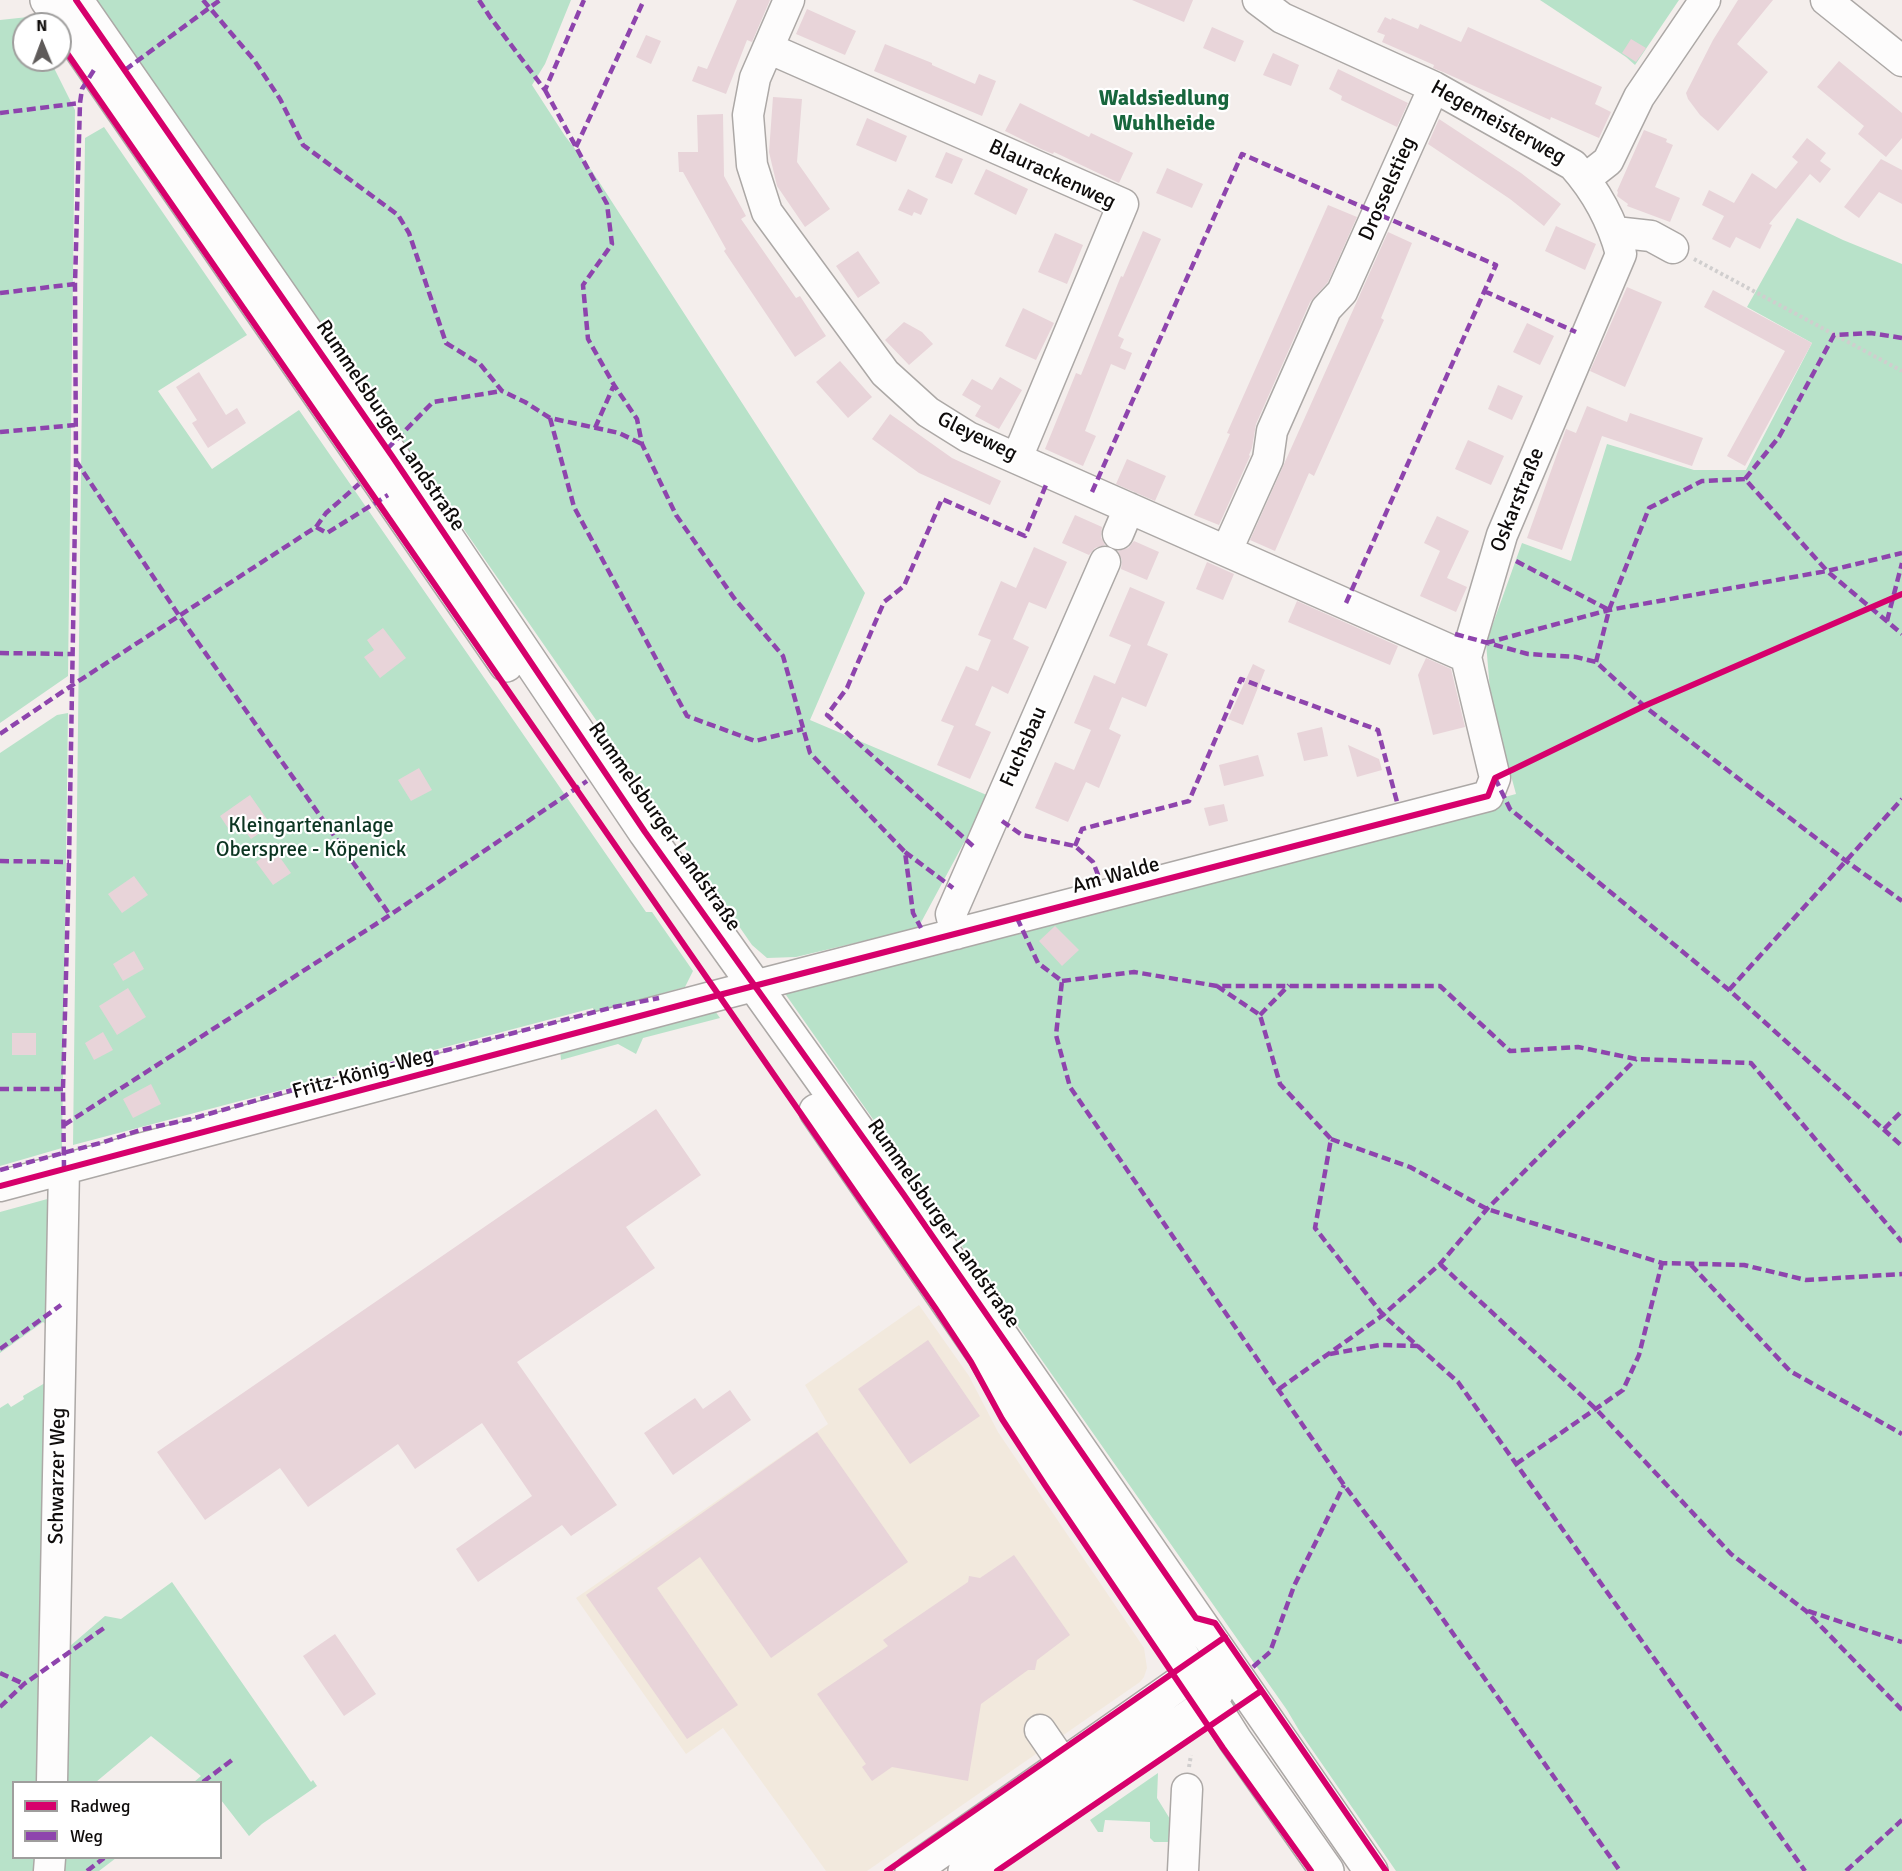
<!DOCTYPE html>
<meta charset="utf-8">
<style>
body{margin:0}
#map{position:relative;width:1902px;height:1871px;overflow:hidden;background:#f4eeec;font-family:Signika,sans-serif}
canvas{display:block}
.legend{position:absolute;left:12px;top:1781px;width:210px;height:78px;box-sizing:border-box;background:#fff;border:2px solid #9f9e9d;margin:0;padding:8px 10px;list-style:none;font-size:18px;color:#0f0c0b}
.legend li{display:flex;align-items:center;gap:12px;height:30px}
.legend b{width:30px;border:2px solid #9f9e9d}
.north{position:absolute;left:12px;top:12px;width:60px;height:60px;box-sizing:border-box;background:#fff;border:2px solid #9f9e9d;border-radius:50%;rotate:359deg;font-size:16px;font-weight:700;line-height:24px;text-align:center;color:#0f0c0b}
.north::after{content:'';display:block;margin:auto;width:21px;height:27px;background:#5f5b5a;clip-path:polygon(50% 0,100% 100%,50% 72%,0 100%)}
</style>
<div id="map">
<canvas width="1902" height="1871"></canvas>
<ul class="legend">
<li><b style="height:8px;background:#d6006c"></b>Radweg</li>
<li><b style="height:8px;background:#8e44ad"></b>Weg</li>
</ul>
<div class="north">N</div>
</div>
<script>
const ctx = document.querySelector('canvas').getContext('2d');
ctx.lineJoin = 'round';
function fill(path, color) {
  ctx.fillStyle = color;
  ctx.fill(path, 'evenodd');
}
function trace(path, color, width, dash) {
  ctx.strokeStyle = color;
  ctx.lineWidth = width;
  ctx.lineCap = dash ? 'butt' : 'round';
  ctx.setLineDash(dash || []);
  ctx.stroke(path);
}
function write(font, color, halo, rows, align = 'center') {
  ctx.font = font + ' Signika,sans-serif';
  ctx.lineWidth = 4.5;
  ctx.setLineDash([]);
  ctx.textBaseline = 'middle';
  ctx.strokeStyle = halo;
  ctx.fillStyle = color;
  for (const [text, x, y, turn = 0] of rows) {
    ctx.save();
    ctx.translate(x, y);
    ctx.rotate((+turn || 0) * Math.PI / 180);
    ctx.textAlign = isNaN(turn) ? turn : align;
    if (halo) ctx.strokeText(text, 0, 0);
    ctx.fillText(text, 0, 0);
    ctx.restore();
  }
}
fill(new Path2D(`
 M919 1305 969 1376 998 1432 1144 1648 1147 1668 1144 1677 1140 1682 867 1871H826L723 1728 686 1754 576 1598 828 1424 805 1385Z`), '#f2e9dd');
fill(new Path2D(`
 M97 0H571L545 64 532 85 565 136 592 171 865 593 810 720 989 796 918 928 796 957 767 958 752 945Z
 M1540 0H1679L1635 65 1626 57Z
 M28 17 31 24H24V60H50L75 110 68 676 0 723V20Z
 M104 127 247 335 158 391 212 469 299 410 646 912H652L693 971 685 987 635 1001 632 1008 595 1019 593 1008 73 1145 85 138Z
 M1797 218 1843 240 1902 264V1871H1396L1300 1732 1287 1710 786 995 792 987 1516 794 1491 702 1486 643 1522 543 1571 561 1607 444 1694 470H1746L1812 343 1747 307Z
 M68 713 62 1148 0 1166V753L57 715Z
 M713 1008 720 1018 643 1038 636 1054 618 1044 561 1060 560 1049Z
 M51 1198V1328L43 1322 0 1353V1212Z
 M50 1380 70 1646 105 1616 121 1619 172 1582 311 1782 313 1780 317 1786 262 1824 249 1836 221 1800 220 1782H194L201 1776 151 1736 96 1782H14V1858H116L99 1871H0V1408L8 1403 11 1407 24 1399 23 1396Z
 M1158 1773 1157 1798 1170 1819V1842H1154L1150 1838V1822L1105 1820 1103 1832H1098L1090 1820Z`), '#b8e2c9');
fill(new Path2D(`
 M737 0H770L752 42 747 40 726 94 692 81 698 66 707 69Z
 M1132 0H1193L1184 22Z
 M1738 0H1773L1737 44 1768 72 1718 131 1700 115 1688 99 1686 93 1713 40Z
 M807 9 856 31 845 55 796 34Z
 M1385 17 1391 20 1392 18 1418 29 1420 24 1461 42 1468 27 1602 87 1595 104 1611 112 1599 138 1551 117 1550 120 1443 72 1433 68 1434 65 1382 42 1385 35 1377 32Z
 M1212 27 1244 41 1235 62 1203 48Z
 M646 35 661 41 651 64 636 57Z
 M1631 39 1646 48 1636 62 1622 53Z
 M885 44 932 63V65L975 84 979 74 996 81 982 116 874 71Z
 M1273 53 1299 65 1291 86 1263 75Z
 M1839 61 1902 113V138L1886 157 1858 134 1864 126 1817 87Z
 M1338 69 1408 103 1397 127 1341 100 1342 96 1329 89Z
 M773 97 802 99 797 162 830 209 805 227 777 186 769 152Z
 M1020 103 1089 137 1091 133 1133 153 1119 183 1054 152 1053 154 1041 149 1005 131Z
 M723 114 724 176 746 216 741 219 796 298 800 296 826 336 795 357 724 251 726 249 683 172H679L678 152H698L697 115Z
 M867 118 907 136 896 162 856 145Z
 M1439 119 1521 173 1561 204 1544 226 1510 199 1428 144Z
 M1644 130 1667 139 1666 142 1673 145 1655 187 1680 198 1670 222 1627 206 1628 204 1617 196 1618 192 1617 191Z
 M1807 138 1826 153 1820 161 1831 169 1820 183 1810 174 1769 224 1772 225 1760 249 1736 237 1730 248 1712 239 1724 216 1702 205 1709 190 1734 203 1752 173 1776 189 1798 162 1792 157Z
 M946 152 963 159 952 184 935 177Z
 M1881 159 1902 170V204L1879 192 1859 218 1844 207Z
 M1167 168 1203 184 1192 208 1156 193Z
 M986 169 1028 189 1016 215 974 194Z
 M908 189 928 199 921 215 914 212 912 216 898 210Z
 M1328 205 1357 217 1328 282 1310 302 1256 424 1252 448 1249 455 1250 456 1219 525 1194 515 1230 434 1227 433Z
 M1556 226 1596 244 1585 270 1545 251Z
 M1143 231 1161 239 1118 336 1124 339 1120 348 1132 353 1125 370 1111 364 1085 431 1096 436 1083 466 1045 449 1076 373 1081 375 1121 276 1123 277Z
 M1388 232 1412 243 1381 318 1384 320 1314 476 1309 473 1275 551 1250 540Z
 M1055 233 1083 245 1067 284 1038 272Z
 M858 251 880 283 858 298 836 266Z
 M1627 287 1662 302 1625 387 1590 371Z
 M1713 290 1812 343 1745 466 1727 456 1785 351 1704 307Z
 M1023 308 1054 323 1036 360 1005 346Z
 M904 322 922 332 933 344 909 365 885 340Z
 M1527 323 1554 336 1540 365 1513 352Z
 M840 361 872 397 848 418 816 382Z
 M199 372 226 415 237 408 246 423 208 448 192 423 197 420 176 387Z
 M1000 377 1022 390 999 429 975 416 981 406 962 395 972 379 992 390Z
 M1498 385 1523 396 1512 420 1488 409Z
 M1587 406 1627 422 1630 413 1703 438 1692 466 1602 436 1562 550 1527 538 1566 429 1576 433Z
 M890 414 952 458 1001 481 990 505 919 473 872 439Z
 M1468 440 1504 456 1491 485 1455 469Z
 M1127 459 1166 476 1155 501 1116 484Z
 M1075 515 1102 527 1101 537 1105 545 1095 548 1089 555 1062 543Z
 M1437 516 1469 531 1447 578 1467 587 1456 612 1420 596 1440 551 1424 543Z
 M1134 541 1159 552 1147 580 1121 569 1122 560 1118 551 1128 548Z
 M1034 547 1067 562 1046 609 1029 602 1013 639 1029 647 1008 694 992 686 975 725 991 732 970 779 937 765 954 726 941 721 966 666 978 671 991 640 978 635 1001 581 1016 588Z
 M1207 562 1234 574 1223 600 1196 589Z
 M1130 587 1165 602 1147 645 1168 654 1146 707 1122 697 1109 729 1121 735 1099 788 1086 782 1068 822 1035 808 1055 762 1074 770 1091 730 1074 723 1094 675 1115 684 1131 645 1109 636Z
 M1297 601 1398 646 1390 665 1288 622Z
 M383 628 406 658 380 678 364 657 374 650 367 640Z
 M1426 658 1451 669 1465 727 1433 735 1418 675Z
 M1253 664 1265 670 1243 725 1228 719Z
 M1322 727 1328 756 1304 761 1297 733Z
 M1348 745 1379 759 1382 770 1357 777Z
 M1258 755 1264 776 1224 786 1219 765Z
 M419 768 432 790 411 801 398 780Z
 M250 795 271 825 251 839 240 824 230 831 220 816Z
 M1224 804 1228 821 1209 826 1204 808Z
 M274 849 291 873 273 885 256 862Z
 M134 876 148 895 122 913 108 894Z
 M1055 926 1079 950 1062 966 1039 941Z
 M134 951 144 969 123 981 113 964Z
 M128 988 146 1017 117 1035 99 1006Z
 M103 1032 113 1050 94 1060 85 1043Z
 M12 1033H36V1055H12Z
 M151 1084 161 1104 133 1118 123 1099Z
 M656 1109 701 1175 626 1227 655 1268 517 1362 617 1505 571 1536 562 1525 478 1582 456 1549 532 1496 482 1423 415 1469 398 1444 308 1507 280 1468 205 1520 157 1452Z
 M928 1340 980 1416 910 1464 858 1389Z
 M730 1390 751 1420 673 1475 644 1433 695 1398 703 1409Z
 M817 1432 908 1562 771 1658 700 1557 657 1588 738 1705 687 1739 586 1595Z
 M1014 1555 1070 1635 1037 1660 1035 1670H1028L981 1704 968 1781 892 1767 872 1781 862 1767 866 1764 817 1694 888 1646 883 1640 968 1582 969 1576 980 1578Z
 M335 1634 376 1694 344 1716 303 1656Z`), '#e8d4d9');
const minor = new Path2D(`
 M789 0 755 78 748 115 752 165 767 212 885 373 928 412 968 437 1466 657
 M1826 0 1902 61
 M768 48 1123 204 1017 458
 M1585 179 1608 161 1639 97 1705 0
 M1615 232 1651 236 1673 248
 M1118 534 1129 508
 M1227 550 1268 459 1272 431 1326 309 1342 292 1434 87
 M956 934 951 914 1105 562
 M0 1186 719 995 1488 796 1495 778 1466 657 1502 535 1621 254C1612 220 1597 192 1573 165L1434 87 1282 18 1258 0
 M1040 1730 1064 1765
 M52 1782 64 1169
 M49 1871 50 1858
 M1183 1871 1187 1789`);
const major = new Path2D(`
 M47 0 506 665
 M76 0 392 456 645 832 904 1195 1371 1871
 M816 1111 984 1355 1025 1426 1171 1638 1235 1740 1327 1871
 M912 1871 1193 1674 1214 1671
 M965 1871 1211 1702 1222 1683`);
trace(minor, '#aca8a6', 33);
trace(major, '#aca8a6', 36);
trace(new Path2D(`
 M1694 259 1902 371
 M1517 767 1644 706 1902 594
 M1189 1767 1191 1755`), '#d0cece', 4, [3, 3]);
trace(minor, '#fdfcfc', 30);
trace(major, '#fdfcfc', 33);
trace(new Path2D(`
 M203 0 254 60 280 99 303 145 398 215 409 233 446 343 480 364 502 391 525 402 550 418 619 433 642 444
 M479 0 490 17 545 90 584 0
 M125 70 220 0
 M545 90 607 204 612 244 583 285 588 339 614 385 637 419 642 444 676 515 734 598 783 656 810 753 905 852 913 913 921 928
 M0 113 80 103
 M576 147 644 0
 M1484 291 1576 332
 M0 293 75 284
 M550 418 574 507 687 716 755 741 803 729
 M595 428 614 385
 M0 432 75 425
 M387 449 433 402 502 391
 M76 461 180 617 390 915
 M1745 479 1779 437 1834 335 1871 333 1902 338
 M1092 492 1242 154 1374 212
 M316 527 326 513 359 484
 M1516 561 1609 610
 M1346 603 1496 265 1380 215
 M1887 621 1902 563
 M1455 634 1528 654 1576 657 1596 662 1644 706 1846 861 1902 901
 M1486 643 1609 610 1827 571 1902 553
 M0 653 71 654
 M1596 662 1609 610 1649 508 1702 481 1745 479 1827 571 1902 634
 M0 734 71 686 316 527 327 533 388 495
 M1495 778 1510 809 1729 990 1902 1146
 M1002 821 1022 835 1075 846 1093 862 1100 880
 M973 846 827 715 847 688 884 602 904 586 942 499 1025 536 1046 485
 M1075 846 1082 829 1189 801 1241 679 1378 730 1397 802
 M905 852 953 888
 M0 861 69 862
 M1017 918 1038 963 1062 981 1056 1035 1070 1087 1344 1485 1414 1578 1620 1871
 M1062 981 1134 972 1217 986H1440L1510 1051 1578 1047 1636 1059 1751 1063 1902 1242
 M1217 986 1260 1015 1280 1084 1331 1139 1315 1228 1383 1315 1458 1382 1805 1871
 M1729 990 1902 799
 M1260 1015 1289 985
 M0 1089H63
 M64 1125 390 915 587 781
 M1884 1129 1902 1111
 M1331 1139 1410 1167 1487 1209 1662 1263 1744 1265 1806 1280 1902 1274
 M64 1169 63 1089 69 862 76 461 75 284 80 103 82 89 94 70
 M0 1170 104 1142 140 1130 191 1119 296 1089 614 1007 659 998
 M1440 1264 1597 1410 1731 1554 1806 1611 1902 1710
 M1691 1265 1790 1371 1902 1434
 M0 1349 61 1305
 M1330 1354 1380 1345 1418 1346
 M1279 1389 1383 1315 1440 1264 1487 1209 1636 1059
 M1516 1464 1623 1390 1639 1355 1662 1263
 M1808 1611 1902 1642
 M1253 1667 1270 1652 1294 1586 1344 1485
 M0 1673 24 1684
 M0 1707 24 1684 104 1628
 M203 1782 232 1760
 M87 1871 104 1858
 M1846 1871 1902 1820`), '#8e44ad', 4.5, [9, 4.5]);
trace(new Path2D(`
 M76 0 392 456 645 832 904 1195 1196 1618 1215 1623 1386 1871
 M60 43 936 1309 971 1362 1002 1419 1045 1485 1223 1748 1311 1871
 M0 1186 719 995 1488 796 1495 778 1514 769 1644 706 1902 594
 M887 1871 1225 1637
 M997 1871 1261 1691`), '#d6006c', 6);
write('21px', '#0f0c0b', '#fff', [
 ["Hegemeisterweg",1498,123,29],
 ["Blaurackenweg",1052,175,25],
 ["Drosselstieg",1388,189,-66],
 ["Rummelsburger Landstraße",390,426,56],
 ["Gleyeweg",977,437,26],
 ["Oskarstraße",1518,500,-68],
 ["Fuchsbau",1024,747,-66],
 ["Rummelsburger Landstraße",664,827,55],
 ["Am Walde",1116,876,-15],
 ["Fritz-König-Weg",363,1074,-15],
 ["Rummelsburger Landstraße",943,1224,55],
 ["Schwarzer Weg",58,1476,-89]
]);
write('21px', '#0c3522', '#fff', [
 ["Kleingartenanlage",311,826],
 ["Oberspree - Köpenick",311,850]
]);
write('bold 22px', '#18663d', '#fff', [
 ["Waldsiedlung",1164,99],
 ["Wuhlheide",1164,124]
]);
</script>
